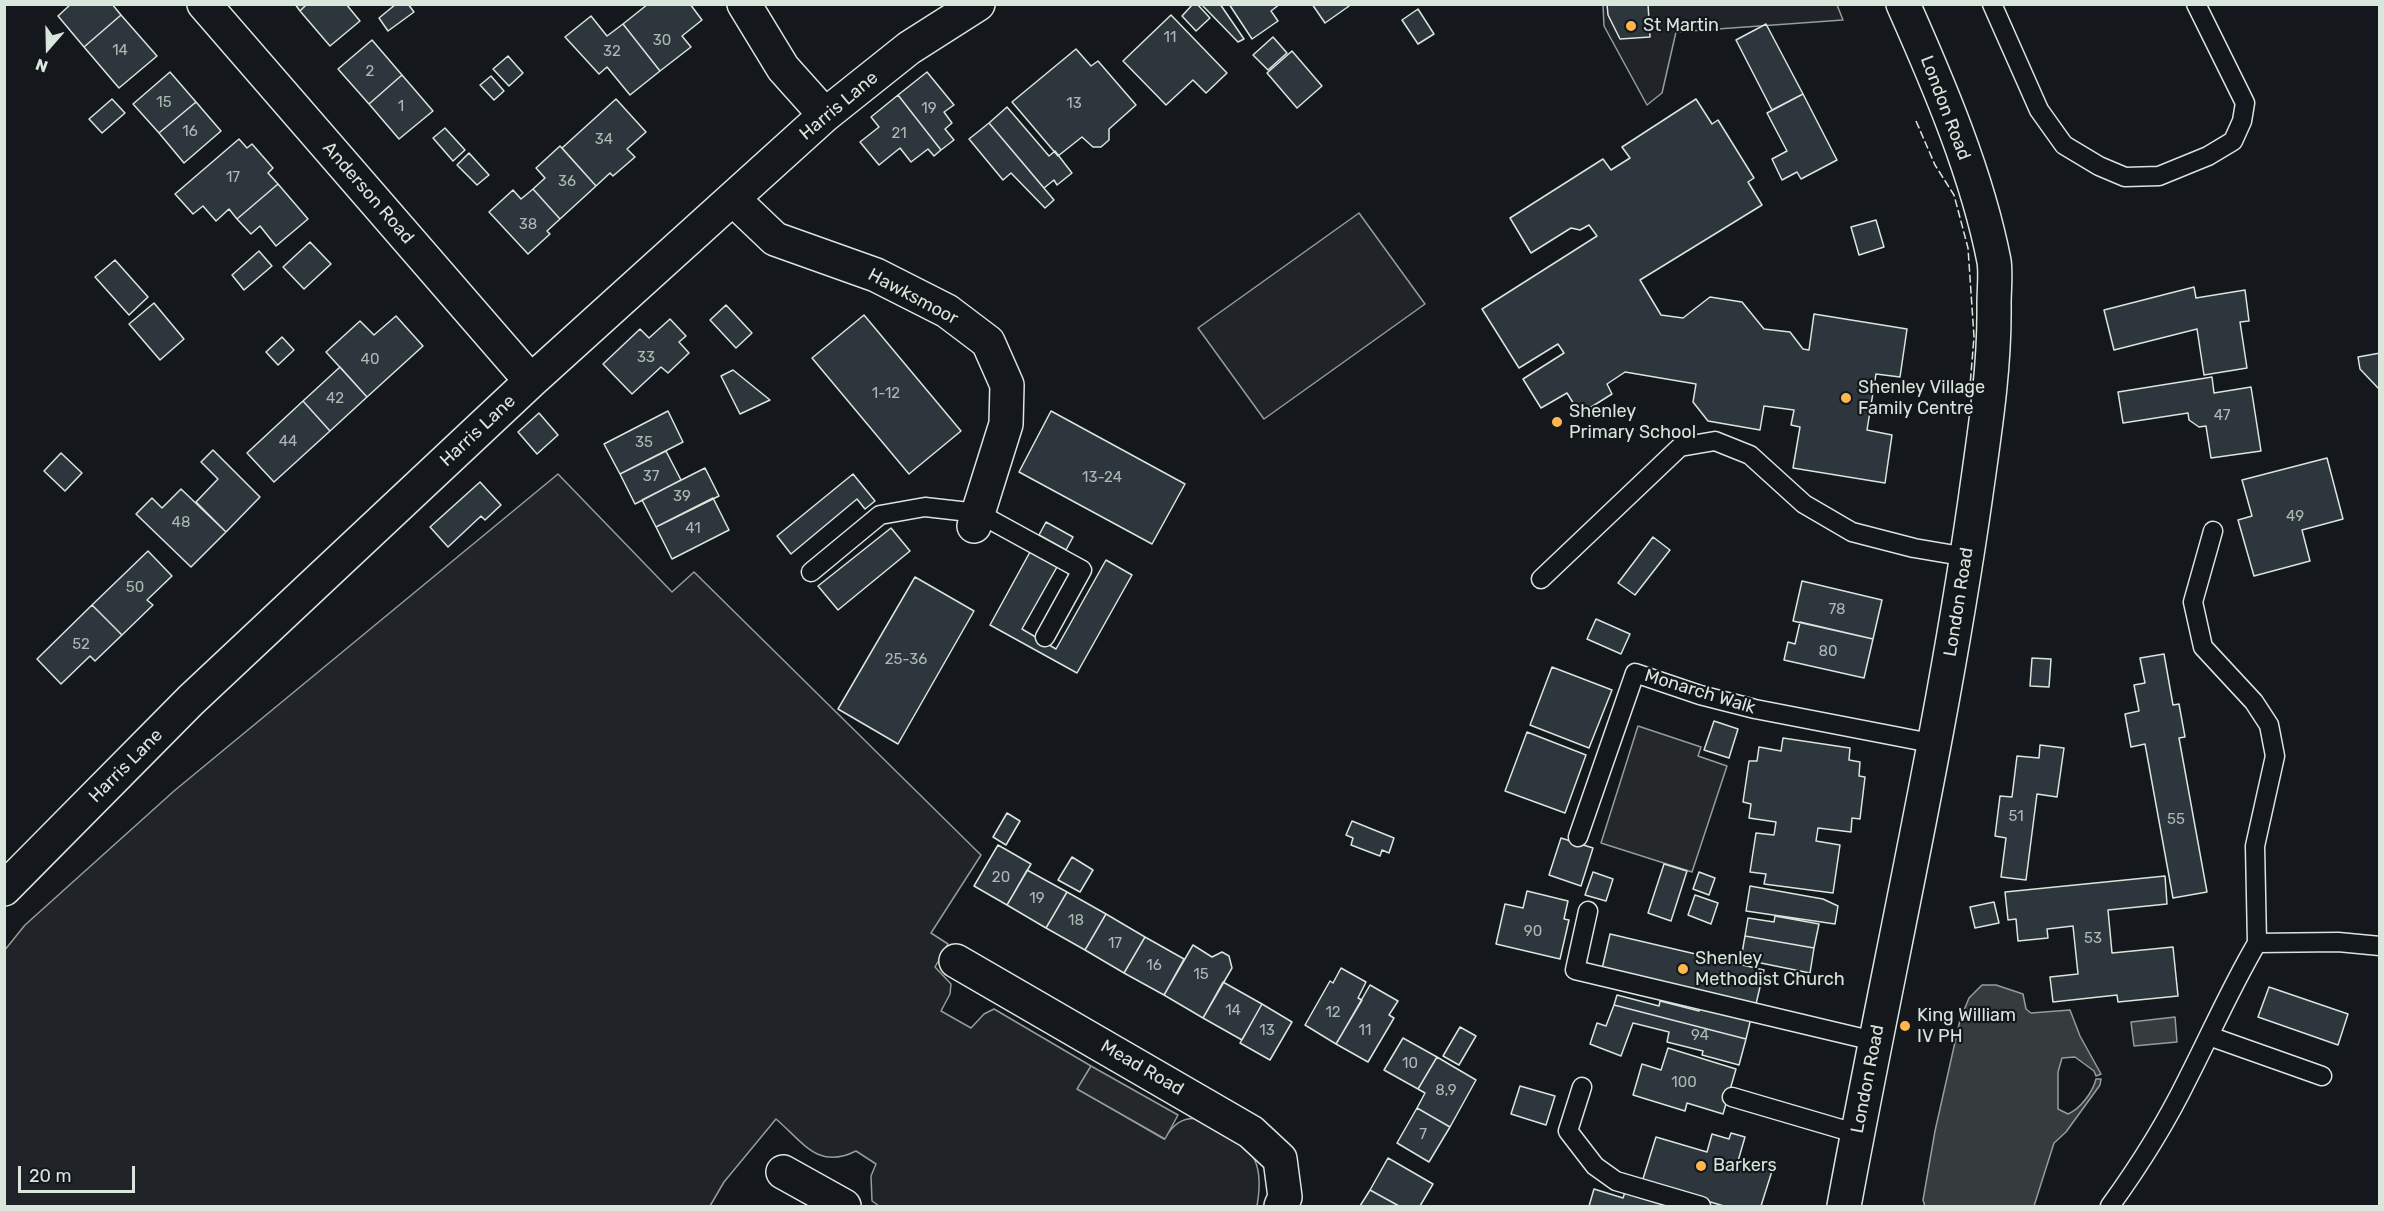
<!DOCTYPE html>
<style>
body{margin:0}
#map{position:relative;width:2384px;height:1211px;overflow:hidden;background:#14181c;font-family:Rubik,sans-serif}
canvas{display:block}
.frame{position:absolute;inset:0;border:6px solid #d8e6dc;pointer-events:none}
.north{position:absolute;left:18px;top:18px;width:60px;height:60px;-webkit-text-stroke:4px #14181c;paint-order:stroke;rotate:200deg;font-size:16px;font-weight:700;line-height:24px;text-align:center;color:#d8e6dc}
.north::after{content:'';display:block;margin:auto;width:21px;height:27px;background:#d8e6dc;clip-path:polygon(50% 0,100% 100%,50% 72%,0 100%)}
.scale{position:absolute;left:18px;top:1166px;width:117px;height:27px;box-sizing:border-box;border:3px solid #d8e6dc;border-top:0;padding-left:8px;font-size:18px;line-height:21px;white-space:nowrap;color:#d8e6dc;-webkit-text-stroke:4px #14181c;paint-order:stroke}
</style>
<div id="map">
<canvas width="2384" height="1211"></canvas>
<div class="frame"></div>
<div class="north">N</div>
<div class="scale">20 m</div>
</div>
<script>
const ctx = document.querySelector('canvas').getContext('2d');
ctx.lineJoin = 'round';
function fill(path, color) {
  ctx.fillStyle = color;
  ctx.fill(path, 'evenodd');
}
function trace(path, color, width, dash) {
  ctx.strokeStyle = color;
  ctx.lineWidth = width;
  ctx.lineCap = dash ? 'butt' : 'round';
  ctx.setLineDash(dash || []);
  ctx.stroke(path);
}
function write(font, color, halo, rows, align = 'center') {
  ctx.font = font + ' Rubik,sans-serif';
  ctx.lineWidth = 4.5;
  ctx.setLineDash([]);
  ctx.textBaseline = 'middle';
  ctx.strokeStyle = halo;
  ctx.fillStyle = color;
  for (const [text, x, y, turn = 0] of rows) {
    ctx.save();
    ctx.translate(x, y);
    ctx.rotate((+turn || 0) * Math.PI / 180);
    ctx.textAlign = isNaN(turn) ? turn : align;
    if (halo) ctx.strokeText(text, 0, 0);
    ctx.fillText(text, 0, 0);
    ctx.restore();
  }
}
const green = new Path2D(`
 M1603 5H1837L1843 20 1676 32 1662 93 1647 105 1604 26Z
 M1359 213 1425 304 1264 419 1198 328Z
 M558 474 672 592 694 572 981 855 931 933 948 944 935 967 951 984 950 994 941 1011 971 1028 984 1014 994 1009 1091 1066 1078 1089 1164 1139C1173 1125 1182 1116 1200 1119 1244 1145 1267 1149 1257 1206H879L872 1201 871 1176 876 1164 856 1151C818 1170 804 1143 776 1119L724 1182 710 1206H5L4 951 25 925 174 791Z`);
fill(green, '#202428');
trace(green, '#939e99', 1.5);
const parking = new Path2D(`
 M1638 726 1701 747 1698 756 1727 766 1692 872 1601 843Z
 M1091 1066 1178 1115 1165 1139 1077 1089Z`);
fill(parking, '#24282b');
trace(parking, '#939e99', 1.5);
const water = new Path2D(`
 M1982 985H1996L2023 994 2026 1009 2031 1013 2070 1010 2080 1036 2101 1074 2096 1076 2094 1071 2075 1057 2062 1058 2058 1072V1109L2068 1114C2080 1109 2093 1092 2096 1079H2101L2100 1085 2066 1132 2054 1143 2034 1206H1925L1923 1200 1935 1131 1960 1020 1969 998Z
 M2175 1017 2177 1042 2134 1046 2131 1022Z`);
fill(water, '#363b3e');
trace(water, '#939e99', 1.5);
const building = new Path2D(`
 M71 4H112L121 15 84 47 58 16Z
 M295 4H307L300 11Z
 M307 4H346L360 21 330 46 300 11Z
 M396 4H408L414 12 388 31 379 18Z
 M648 4H690L702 20 682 36 691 47 660 71 623 24Z
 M1193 4H1197L1210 18 1196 31 1182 16Z
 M1206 4H1220L1244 39 1238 42 1203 6Z
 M1229 4H1280L1271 11 1278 21 1252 39Z
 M1312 4H1352L1325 23Z
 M1607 4H1648L1650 37 1620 39 1608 15Z
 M1418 9 1434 34 1418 44 1402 20Z
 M121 15 157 56 119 88 84 47Z
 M1171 15 1227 73 1206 93 1193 80 1166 105 1123 61Z
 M591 16 607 36 623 24 660 71 630 95 607 67 599 74 565 37Z
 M1766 24 1803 94 1772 110 1736 40Z
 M1273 37 1287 53 1268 70 1253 55Z
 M372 40 402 75 369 104 338 69Z
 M1076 49 1091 66 1098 61 1136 105 1109 129V140L1101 147H1093L1082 137 1058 156 1012 102Z
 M1292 51 1322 86 1297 108 1267 73Z
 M508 56 523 73 509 86 493 69Z
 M170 72 196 102 159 133 133 104Z
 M927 72 954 105 944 112 952 123 945 129 954 140 941 150 898 95Z
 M402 75 433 111 399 139 369 104Z
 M491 76 504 91 494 100 480 85Z
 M1803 94 1837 160 1801 179 1797 172 1782 180 1772 159 1787 151 1767 113Z
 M898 95 941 150 934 156 928 149 911 162 900 148 879 165 860 142 879 127 871 117Z
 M112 99 125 113 102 133 89 119Z
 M616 99 646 132 627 149 635 157 613 176 610 173 596 186 562 148Z
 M1696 99 1712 124 1718 120 1754 178 1748 182 1762 205 1640 280 1661 315 1683 318 1710 297 1742 302 1764 329 1790 332 1803 349 1809 350 1814 314 1907 329 1900 377 1876 374 1867 430 1892 435 1885 483 1793 468 1800 427 1791 425 1794 410 1764 406 1760 430 1708 421 1693 402 1696 384 1625 372 1607 384 1612 394 1580 414 1567 393 1541 408 1523 379 1564 353 1558 344 1519 368 1482 309 1597 236 1589 225 1580 230 1571 228 1531 253 1510 218 1603 159 1611 170 1630 158 1622 147Z
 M196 102 221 131 184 163 159 133Z
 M1007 107 1049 156 1055 151 1072 173 1057 185 1054 180 1044 188 989 123Z
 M989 123 1054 200 1045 208 1011 173 1003 180 969 139Z
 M445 128 465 150 453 161 433 138Z
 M239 139 247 148 252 144 273 168 268 173 278 184 237 219 229 209 216 221 203 206 193 214 175 194Z
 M560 146 596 186 560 219 533 189 545 178 536 168Z
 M469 153 489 175 477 185 457 165Z
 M278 184 308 219 276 246 260 226 251 234 237 219Z
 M533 189 560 219 547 231 550 234 528 254 489 212 513 190 521 199Z
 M1876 220 1884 247 1859 255 1851 227Z
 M310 242 331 264 304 289 283 267Z
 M259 251 272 266 244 290 232 275Z
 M115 260 148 297 129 315 95 277Z
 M2194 287 2196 298 2245 290 2249 321 2240 322 2247 368 2204 375 2197 329 2114 350 2104 310Z
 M154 303 184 339 160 360 129 324Z
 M726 305 752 333 736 348 710 320Z
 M864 315 961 431 909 474 812 358Z
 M396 316 423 346 367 397 326 352 360 321 374 335Z
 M670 319 686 336 679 342 689 353 668 373 661 367 632 394 603 364 640 329 649 338Z
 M282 337 294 350 278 365 266 352Z
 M2380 353V387L2378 388 2360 369 2358 357Z
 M340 367 367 397 330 431 303 401Z
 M733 370 770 400 740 414 721 376Z
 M2212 377 2214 393 2251 387 2261 451 2211 458 2206 426 2199 427 2189 420 2188 413 2123 423 2118 392Z
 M303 401 330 431 274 482 247 453Z
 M668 411 683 442 620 474 604 444Z
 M1051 411 1185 484 1152 544 1019 472Z
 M539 413 558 435 537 454 518 432Z
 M213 450 260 497 226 532 196 502 218 479 201 462Z
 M666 451 681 480 635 504 620 474Z
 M61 453 82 473 65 491 44 471Z
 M2327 458 2343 519 2302 530 2310 561 2254 576 2238 520 2252 516 2242 480Z
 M705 468 719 496 656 527 642 500Z
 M853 474 875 501 865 509 857 499 791 554 777 536Z
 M480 482 501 505 485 520 481 516 448 547 430 527Z
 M181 489 226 532 191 567 136 514 152 498 162 508Z
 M713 498 729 530 672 559 656 527Z
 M1046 522 1073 537 1066 550 1039 535Z
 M891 528 910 551 838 610 818 586Z
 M1653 537 1670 550 1635 595 1618 583Z
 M148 551 172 576 147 600 153 605 122 635 92 605Z
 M1030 552 1057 567 1022 629 1056 649 1106 560 1132 575 1077 673 990 625Z
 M915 577 974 611 898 744 838 709Z
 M1802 581 1882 600 1873 639 1793 621Z
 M92 605 122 635 95 661 90 656 61 684 37 659Z
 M1596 619 1630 634 1621 654 1587 639Z
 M1800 622 1873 639 1864 678 1784 660 1788 642 1795 644Z
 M2164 654 2173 705 2179 704 2185 737 2179 738 2207 892 2173 898 2145 744 2131 747 2125 714 2139 711 2134 685 2145 683 2140 658Z
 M2032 658 2051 659 2049 687 2030 686Z
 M1552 667 1612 690 1589 748 1530 725Z
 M1714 721 1738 729 1729 758 1704 750Z
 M1527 732 1586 755 1565 813 1505 791Z
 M1783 738 1850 748 1849 760 1860 762 1859 776 1865 777 1860 819 1852 818 1851 832 1818 828 1816 841 1840 845 1833 893 1764 884 1766 874 1750 872 1756 833 1774 835 1776 822 1749 818 1751 804 1743 802 1749 761H1757L1759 747 1781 751Z
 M2040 745 2064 748 2057 797 2037 794 2026 880 2001 877 2006 838 1995 836 2000 796 2012 797 2017 756 2039 758Z
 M1007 813 1020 821 1006 845 993 837Z
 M1352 821 1394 838 1389 853 1382 850 1380 856 1351 845 1353 838 1346 835Z
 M1561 838 1593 848 1581 886 1549 875Z
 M998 845 1031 864 1007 905 974 886Z
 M1072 857 1093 870 1080 892 1058 880Z
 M1664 864 1687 871 1671 921 1648 913Z
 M1027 870 1067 892 1046 928 1007 905Z
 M1593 872 1613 879 1606 901 1585 895Z
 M1699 872 1715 878 1709 895 1693 889Z
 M2165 876 2167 904 2108 910 2112 953 2173 947 2178 996 2118 1002 2117 995 2053 1002 2050 977 2078 974 2073 926 2047 929 2048 938 2018 941 2016 919 2008 920 2005 892Z
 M1750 886 1823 899 1838 906 1835 924 1746 911Z
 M1527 891 1568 901 1564 919 1569 920 1560 959 1496 944 1505 904 1523 908Z
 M1067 892 1106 914 1085 950 1046 928Z
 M1695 895 1718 903 1711 924 1688 915Z
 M1994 902 1999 923 1975 928 1970 907Z
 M1106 914 1145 937 1124 973 1085 950Z
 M1775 916 1819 924 1814 948 1745 936 1748 918 1774 922Z
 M1610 934 1764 970 1756 1004 1602 969Z
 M1745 936 1814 948 1810 973 1741 959Z
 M1145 937 1184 959 1164 995 1124 973Z
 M1193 945 1212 957 1222 952 1229 956 1232 968 1203 1018 1164 995Z
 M1341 968 1366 982 1358 998 1362 1000 1336 1044 1305 1025 1330 981 1333 983Z
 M1223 982 1262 1004 1242 1040 1203 1018Z
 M1370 985 1398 1001 1389 1015 1394 1018 1368 1062 1336 1044Z
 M2269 987 2348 1014 2338 1045 2258 1017Z
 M1617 995 1659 1006 1660 1001 1699 1011 1701 1002 1752 1014 1746 1039 1614 1005Z
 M1262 1004 1292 1022 1270 1060 1240 1043Z
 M1614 1005 1746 1039 1739 1065 1702 1055 1703 1051 1667 1042 1669 1032 1633 1023 1621 1056 1590 1044 1597 1023 1606 1026Z
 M1460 1027 1476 1036 1459 1065 1443 1056Z
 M1403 1038 1437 1057 1418 1089 1384 1070Z
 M1668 1048 1736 1069 1723 1114 1687 1103 1685 1111 1633 1095 1642 1064 1661 1070Z
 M1437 1057 1476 1080 1450 1127 1417 1108 1425 1093 1418 1089Z
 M1520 1086 1555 1096 1546 1125 1511 1114Z
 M1417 1108 1450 1127 1429 1162 1397 1143Z
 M1731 1133 1745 1137 1738 1161 1772 1171 1761 1206H1724L1642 1182 1656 1137 1707 1152 1712 1134 1729 1139Z
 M1388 1158 1433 1184 1420 1206H1399L1370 1190Z
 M1594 1189 1623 1198 1625 1192 1672 1206H1589Z
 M1370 1190 1399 1206H1360Z`);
fill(building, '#2c363c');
trace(building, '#d8e6dc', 1.5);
const service = new Path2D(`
 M1992 4 2039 110 2064 145 2099 166 2125 177 2159 176 2208 156 2233 141 2242 121 2245 103 2196 4
 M2213 531 2193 602 2203 647 2254 702 2269 725 2275 756 2255 846 2257 943
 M811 572 880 515 925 507 978 513 1082 570 1045 637
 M1541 579 1680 447 1715 441 1750 455 1804 504 1852 532 1914 548 1967 557
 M1578 837 1635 673 1700 695 1755 709 1936 744
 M1588 911 1575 970 1874 1041
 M2209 1036 2322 1076
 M1582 1087 1568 1131 1595 1166 1616 1181 1701 1206
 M1732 1097 1858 1134
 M2110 1206C2139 1166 2166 1123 2188 1078 2211 1033 2231 987 2257 943L2338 942 2380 946`);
const minor = new Path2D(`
 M204 4 531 381
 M744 4 783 68 825 115
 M733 199 775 239 876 275 947 311 988 342 1007 385 1006 424 974 526
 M4 889 191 700 531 381 825 115 909 48 978 4
 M956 961 1251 1132 1280 1159 1285 1197 1281 1206
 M783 1172 844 1206`);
const secondary = new Path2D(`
 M1844 1206C1887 971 1941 738 1975 501 1984 436 1995 370 1994 304 1994 290 1996 274 1994 261 1977 174 1939 85 1903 4`);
trace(service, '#d8e6dc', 21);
trace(minor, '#d8e6dc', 36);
trace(secondary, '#d8e6dc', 36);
trace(service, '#14181c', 18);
trace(minor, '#14181c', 33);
trace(secondary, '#14181c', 33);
trace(new Path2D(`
 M1916 121 1935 165 1954 195 1968 248 1974 337 1969 398`), '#d8e6dc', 1.5, [8, 3]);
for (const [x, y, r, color] of [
 [1631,26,6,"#ffb74d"],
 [1846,398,6,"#ffb74d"],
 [1557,422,6,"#ffb74d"],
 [1683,969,6,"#ffb74d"],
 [1905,1026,6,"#ffb74d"],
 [1701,1166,6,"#ffb74d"]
]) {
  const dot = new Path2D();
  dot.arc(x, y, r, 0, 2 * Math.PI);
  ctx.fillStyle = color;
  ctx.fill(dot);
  trace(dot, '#14181c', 2);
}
write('15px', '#adbab4', null, [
 ["11",1170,38],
 ["30",662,41],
 ["14",120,51],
 ["32",612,52],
 ["2",370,72],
 ["15",164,103],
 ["13",1074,104],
 ["1",401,107],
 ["19",929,109],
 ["16",190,132],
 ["21",899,134],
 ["34",604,140],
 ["17",233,178],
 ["36",567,182],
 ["38",528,225],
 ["33",646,358],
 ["40",370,360],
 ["1-12",886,394],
 ["42",335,399],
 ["47",2222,416],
 ["44",288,442],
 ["35",644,443],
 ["37",651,477],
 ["13-24",1102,478],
 ["39",682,497],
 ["49",2295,517],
 ["48",181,523],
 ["41",693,529],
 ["50",135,588],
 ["78",1837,610],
 ["52",81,645],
 ["80",1828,652],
 ["25-36",906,660],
 ["51",2016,817],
 ["55",2176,820],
 ["20",1001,878],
 ["19",1037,899],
 ["18",1076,921],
 ["90",1533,932],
 ["53",2093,939],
 ["17",1115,944],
 ["16",1154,966],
 ["15",1201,975],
 ["14",1233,1011],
 ["12",1333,1013],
 ["13",1267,1031],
 ["11",1365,1031],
 ["94",1700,1036],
 ["10",1410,1064],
 ["100",1684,1083],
 ["8,9",1446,1091],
 ["7",1423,1135]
]);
write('18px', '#d8e6dc', '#14181c', [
 ["St Martin",1643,26],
 ["Shenley Village",1858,388],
 ["Family Centre",1858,409],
 ["Shenley",1569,412],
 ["Primary School",1569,433],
 ["Shenley",1695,959],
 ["Methodist Church",1695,980],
 ["King William",1917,1016],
 ["IV PH",1917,1037],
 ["Barkers",1713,1166]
], 'left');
write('18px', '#d8e6dc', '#14181c', [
 ["Harris Lane",839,106,-40],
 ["London Road",1945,108,69],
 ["Anderson Road",368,193,49],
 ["Hawksmoor",913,297,28],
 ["Harris Lane",478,431,-43],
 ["London Road",1959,602,-81],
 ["Monarch Walk",1700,692,17],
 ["Harris Lane",126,766,-45],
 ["Mead Road",1142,1068,30],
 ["London Road",1868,1079,-79]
]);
</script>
